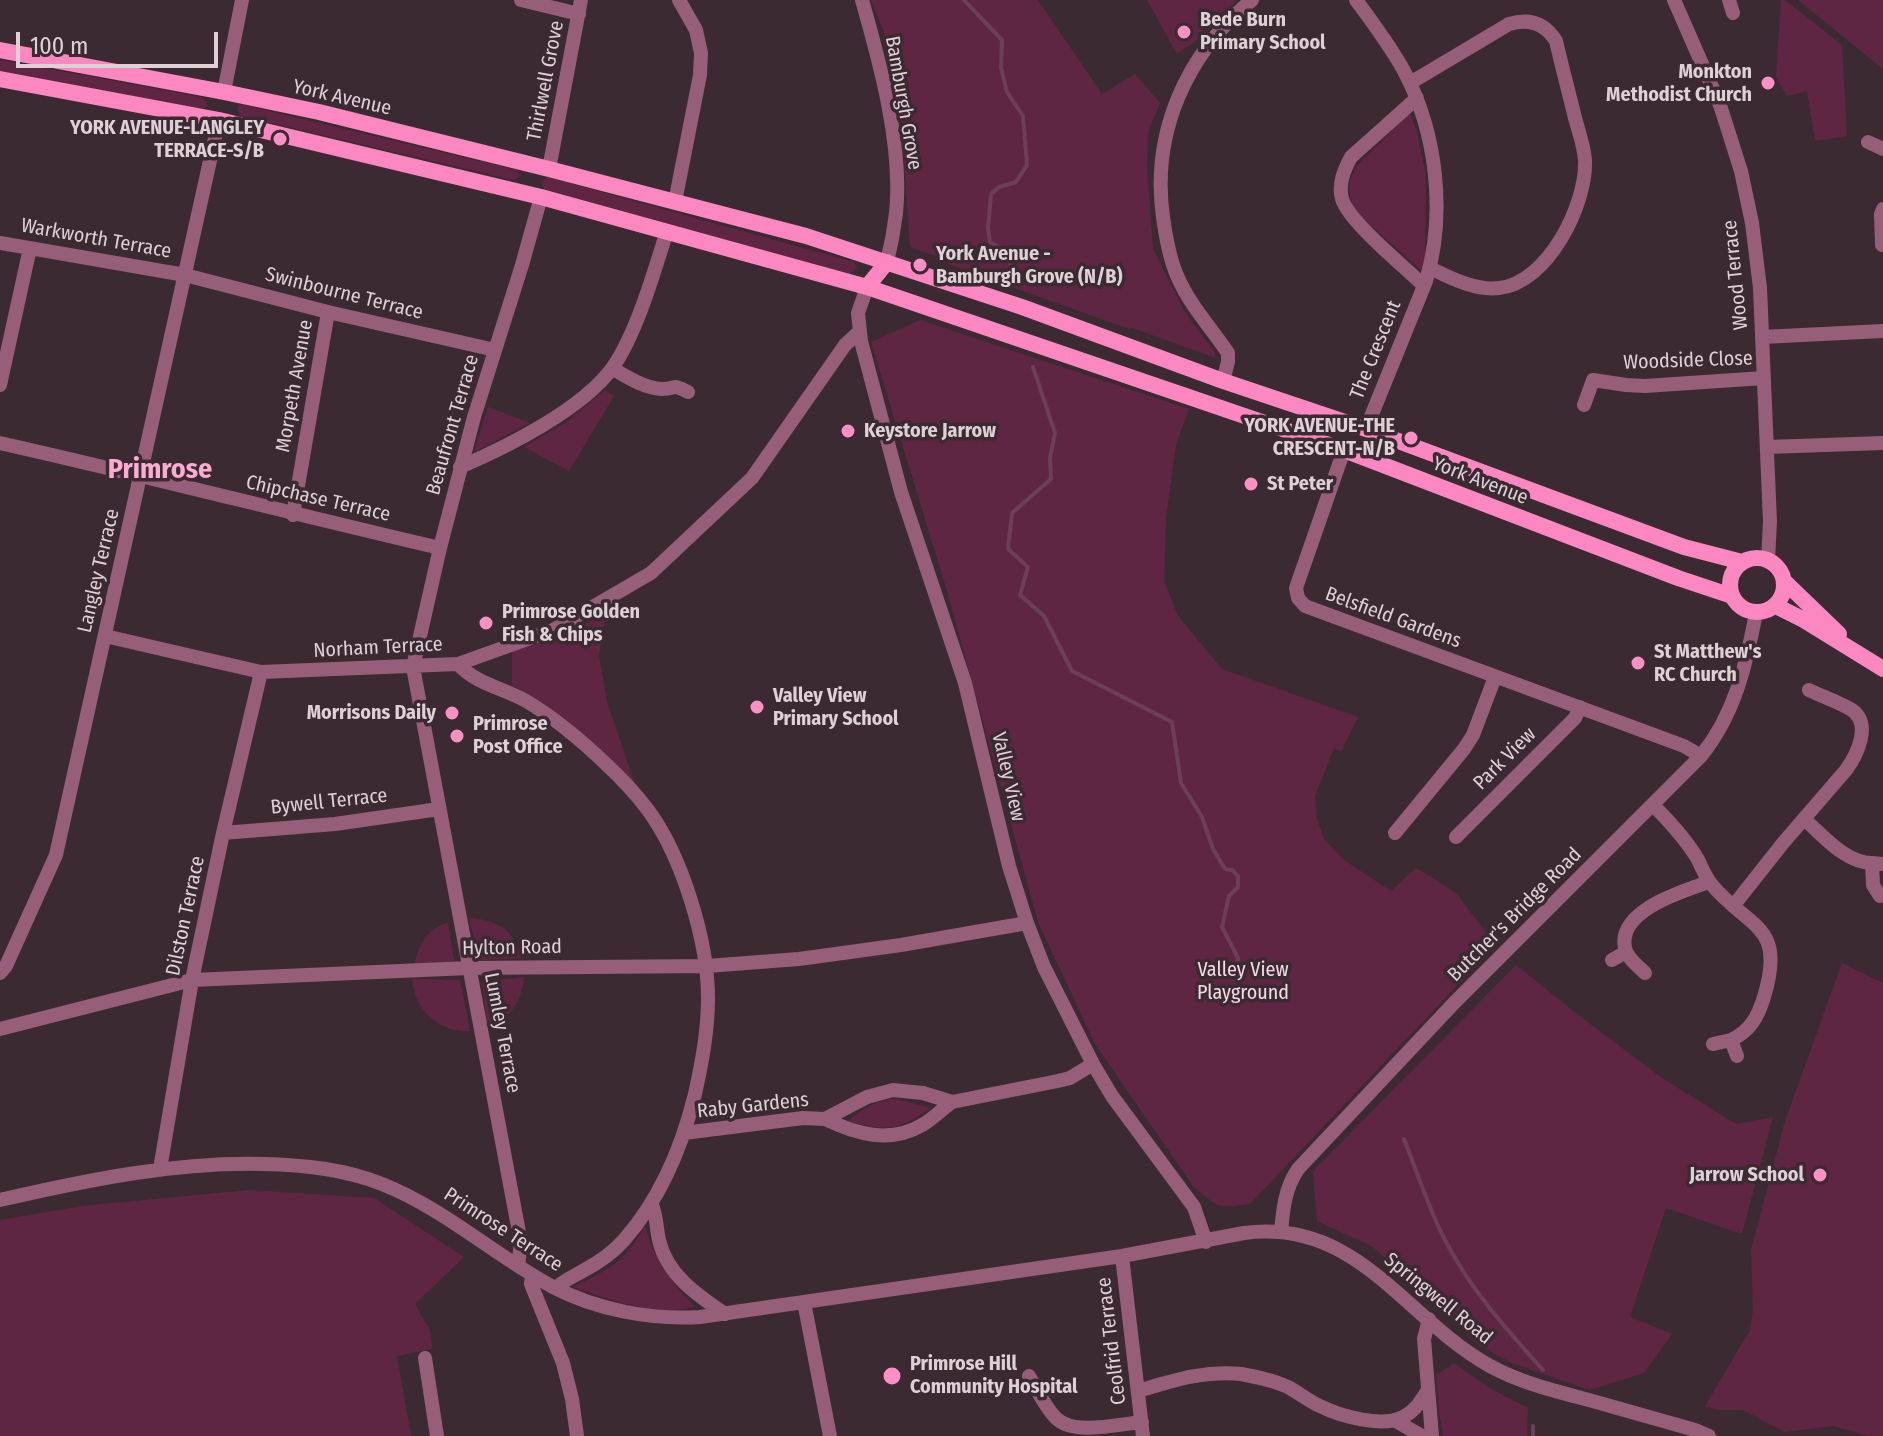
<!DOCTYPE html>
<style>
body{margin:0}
#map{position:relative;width:1883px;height:1436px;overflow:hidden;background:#3c2a32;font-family:"Fira Sans Condensed",sans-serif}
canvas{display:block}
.scale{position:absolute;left:16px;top:32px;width:202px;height:36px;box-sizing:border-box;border:4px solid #ddd1d6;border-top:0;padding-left:10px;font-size:24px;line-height:28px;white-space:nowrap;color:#ddd1d6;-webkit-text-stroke:6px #3c2a32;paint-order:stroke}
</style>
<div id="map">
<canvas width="1883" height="1436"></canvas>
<div class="scale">100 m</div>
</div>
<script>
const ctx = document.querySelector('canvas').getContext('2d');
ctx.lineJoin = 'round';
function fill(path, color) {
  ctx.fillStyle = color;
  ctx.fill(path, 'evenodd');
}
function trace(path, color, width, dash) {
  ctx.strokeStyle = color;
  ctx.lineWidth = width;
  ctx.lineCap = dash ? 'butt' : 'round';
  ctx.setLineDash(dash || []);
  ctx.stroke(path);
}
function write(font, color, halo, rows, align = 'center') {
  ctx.font = font + ' "Fira Sans Condensed",sans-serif';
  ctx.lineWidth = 7;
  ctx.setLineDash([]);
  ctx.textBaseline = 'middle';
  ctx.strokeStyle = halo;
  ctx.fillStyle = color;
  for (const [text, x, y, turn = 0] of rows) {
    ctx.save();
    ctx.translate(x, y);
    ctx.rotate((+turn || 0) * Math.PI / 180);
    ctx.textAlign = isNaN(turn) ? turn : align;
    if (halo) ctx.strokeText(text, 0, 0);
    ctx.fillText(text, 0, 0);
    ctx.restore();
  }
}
fill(new Path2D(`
 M871 0H1038L1102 94 1135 74 1160 103 1148 132 1147 169 1153 248 1184 311 1214 351 1216 358 1132 328 1129 329 945 263 941 258 910 247 901 118 884 32Z
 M1147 0H1238L1205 27 1200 38 1177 54Z
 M1781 0H1785L1842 45 1847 136 1815 141 1807 91 1787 96 1776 77Z
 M1798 0H1883V69Z
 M0 60 201 97 207 103V106L200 110 0 71Z
 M239 104 517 170 520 176 514 180 241 116 237 109Z
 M1405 114 1411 115 1417 132 1426 175 1425 265 1421 270 1356 212C1337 175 1362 162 1385 138 1392 131 1398 122 1405 114Z
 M547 177 854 262 857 269 849 274 544 189 541 182Z
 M920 320 1189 409 1176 445 1166 517 1164 581 1178 616 1222 669 1358 717 1341 752 1334 748 1315 796 1317 819 1324 839 1344 860 1391 891 1416 868 1455 892 1486 932 1502 938 1251 1203C1219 1210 1217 1207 1193 1186L1095 1044 1038 922 947 591 871 342Z
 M605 390 614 396 569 471 524 447 565 423Z
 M488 407 530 423 474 452Z
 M606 614 599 655 607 702 635 784C597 745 559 714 512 685V651L561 635Z
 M469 918C498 920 513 929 522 958L479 960Z
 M448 922 454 961 414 965C419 944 427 930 448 922Z
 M1842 963 1883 983V1436H1869L1834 1426 1785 1432 1743 1410H1718L1705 1406 1750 1330 1753 1310 1751 1250 1785 1121Z
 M1516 965 1577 1014 1662 1078 1736 1124 1773 1117 1742 1234 1666 1208 1630 1317 1672 1334 1644 1373 1590 1390 1512 1363 1480 1346 1373 1247 1317 1221 1313 1171Z
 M524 977C522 999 511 1021 487 1025L482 982Z
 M412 979 460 980 470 1031C449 1033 425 1019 417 999 414 993 413 986 412 979Z
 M896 1099 931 1108C900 1130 884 1132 848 1121 864 1108 876 1100 896 1099Z
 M249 1190 374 1198 464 1257 415 1304 430 1330 432 1349 397 1356 411 1436H0V1220L82 1206Z
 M645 1226C654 1259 672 1283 695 1307 655 1317 611 1300 573 1287 609 1269 625 1263 645 1226Z
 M1454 1363 1491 1389 1528 1408 1527 1436H1443L1439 1411 1436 1375Z`), '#5f2643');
trace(new Path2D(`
 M964 0 1002 40 1001 68 1007 92 1023 116 1027 165 1016 182 999 187 991 194 988 228 990 242 1006 251 1010 264
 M1033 367 1055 433 1050 458 1051 479 1012 513 1008 549 1028 567 1020 595 1044 616 1072 671 1172 722 1181 783 1202 817 1213 849 1225 869 1232 870 1238 876V887L1229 896 1222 927 1238 958 1237 972
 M1404 1139C1417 1172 1430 1212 1446 1242 1471 1290 1507 1330 1543 1370
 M1533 1436V1426`), '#6b3f58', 4);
trace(new Path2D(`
 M521 0 579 14
 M862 0C880 63 903 147 896 213 894 230 891 246 887 262
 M1356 0C1373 23 1391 47 1404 71 1437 133 1446 214 1426 281L1366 429
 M1674 0 1720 105 1741 171 1752 223 1760 288 1770 522 1768 560
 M1729 0 1733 13
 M1410 83 1509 24C1529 18 1545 23 1556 41 1562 67 1569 93 1575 118 1579 132 1584 146 1585 160 1587 204 1548 283 1499 288 1475 291 1451 278 1430 268
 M224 92 242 0
 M1417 98 1351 157C1344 170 1338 184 1342 199 1349 222 1405 267 1424 286
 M1868 142 1883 149
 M549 169 581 0
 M675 202 700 75 701 53 696 30 679 0
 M0 243 185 275 328 312 495 350
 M1882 245 1881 214 1883 209
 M867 287 858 313 861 341 901 492 965 683 1009 866 1027 923 1044 967 1093 1064 1112 1096 1194 1207 1206 1242
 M1762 337 1883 331
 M612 368C627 377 644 388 662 389 678 389 670 383 688 392
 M1223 381 1228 362V353C1208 323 1185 301 1173 265 1168 249 1165 232 1163 217 1151 132 1187 53 1252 0
 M0 385 30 248
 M1584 405 1593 380 1626 385 1645 386 1764 378
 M0 443C147 476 293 514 440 548
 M1767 447 1883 443
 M1344 450 1296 588 1298 598 1305 606 1684 746 1701 756
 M460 467C507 447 583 409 613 367 637 332 654 272 667 231
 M293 515 328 312
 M105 636 261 672 458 664 553 630 651 573 752 478 845 345 859 332
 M458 664C476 684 503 688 526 701 555 718 583 742 607 765 622 779 636 794 648 810 682 856 708 941 708 998 708 1031 702 1062 695 1094 682 1147 661 1198 624 1240 612 1254 598 1263 581 1272 572 1277 563 1281 556 1288
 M1653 805C1669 821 1685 838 1697 858 1702 867 1705 877 1712 885 1750 930 1786 924 1764 997 1758 1017 1750 1031 1731 1040
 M1804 819C1823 835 1845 863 1872 863
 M223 833 335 824 439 809
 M1395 833 1464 749 1473 735 1495 677
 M1456 837 1575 718 1580 707
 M1880 896 1873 885 1872 863 1883 864
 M1734 905 1783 843 1846 770C1857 755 1872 724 1852 710 1839 702 1823 697 1809 690
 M1612 960 1626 952
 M0 973 6 966 56 855 219 120
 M1645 973C1638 966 1627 958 1625 948 1617 910 1684 891 1709 882
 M0 1029 192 980 469 968 707 966 799 959 901 945 1027 923
 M1713 1044 1731 1040 1737 1056
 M825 1119C856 1134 890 1144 922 1125 933 1119 942 1109 952 1102
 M684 1133 803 1118 825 1119 867 1097 893 1090 923 1093 952 1102 1058 1081 1070 1078 1093 1064
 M160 1169 192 980 223 833 261 672
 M0 1200C87 1180 174 1162 263 1164 305 1165 344 1169 382 1184 445 1209 494 1255 553 1287 597 1310 651 1320 700 1317L1122 1256 1244 1233C1358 1218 1405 1319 1490 1366 1521 1383 1555 1391 1589 1400 1624 1410 1660 1420 1695 1430L1709 1436
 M651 1203C657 1215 656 1227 659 1240 667 1275 697 1295 725 1314
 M1281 1232C1283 1209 1285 1188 1298 1169L1454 1003 1701 756C1735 714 1746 665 1756 613
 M1122 1256 1143 1436
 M518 1266 521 1243 413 667 440 548 474 417 522 265 541 197
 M532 1275 531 1284 563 1363 572 1399 577 1436
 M804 1302 830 1436
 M1429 1319 1424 1339 1432 1436
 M425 1358 437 1436
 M1029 1376C1037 1390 1045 1407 1056 1418 1073 1436 1119 1424 1142 1422
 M1138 1391C1172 1381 1205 1370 1241 1374 1257 1377 1273 1380 1288 1387 1299 1393 1309 1401 1320 1406 1340 1416 1382 1428 1403 1417 1415 1411 1421 1401 1428 1390
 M1394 1420 1422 1436`), '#975e79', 14);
trace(new Path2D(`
 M0 50 224 92 319 112 549 169 806 236 1022 307 1223 381 1366 429 1684 547 1742 562
 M0 79 219 120 541 197 867 287 1344 450 1678 578 1732 596
 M867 287 887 262
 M1730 585a27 27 0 1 1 54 0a27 27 0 1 1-54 0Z
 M1784 581 1839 634
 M1776 606 1802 619 1883 669`), '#fc87c1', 16);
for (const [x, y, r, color] of [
 [1184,32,8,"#fc8fc3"],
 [1768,83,8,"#fc8fc3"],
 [280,139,8,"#fc8fc3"],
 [920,265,8,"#fc8fc3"],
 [848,431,8,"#fc8fc3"],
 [1411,438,8,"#fc8fc3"],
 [1251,484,8,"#fc8fc3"],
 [486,623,8,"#fc8fc3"],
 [1638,663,8,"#fc8fc3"],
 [757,707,8,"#fc8fc3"],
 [452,713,8,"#fc8fc3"],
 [457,736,8,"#fc8fc3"],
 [1820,1175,8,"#fc8fc3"],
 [892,1376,10,"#fc8fc3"]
]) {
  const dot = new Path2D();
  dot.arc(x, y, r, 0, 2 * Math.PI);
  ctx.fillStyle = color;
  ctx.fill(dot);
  trace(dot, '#3c2a32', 3);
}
write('bold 20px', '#ddd1d6', '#3c2a32', [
 ["Bede Burn",1200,20],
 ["Primary School",1200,43],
 ["Monkton",1752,72,"right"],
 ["Methodist Church",1752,95,"right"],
 ["YORK AVENUE-LANGLEY",264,128,"right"],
 ["TERRACE-S/B",264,151,"right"],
 ["York Avenue -",936,254],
 ["Bamburgh Grove (N/B)",936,277],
 ["YORK AVENUE-THE",1395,426,"right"],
 ["CRESCENT-N/B",1395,449,"right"],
 ["Keystore Jarrow",864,431],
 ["St Peter",1267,484],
 ["Primrose Golden",502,612],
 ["Fish & Chips",502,635],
 ["St Matthew's",1654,652],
 ["RC Church",1654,675],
 ["Valley View",773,696],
 ["Primary School",773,719],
 ["Morrisons Daily",436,713,"right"],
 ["Primrose",473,724],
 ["Post Office",473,747],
 ["Jarrow School",1804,1175,"right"],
 ["Primrose Hill",910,1364],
 ["Community Hospital",910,1387]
], 'left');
write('20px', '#ddd1d6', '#3c2a32', [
 ["Thirlwell Grove",546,81,-79],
 ["York Avenue",342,98,13],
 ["Bamburgh Grove",903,103,80],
 ["Warkworth Terrace",96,239,10],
 ["Wood Terrace",1736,275,-96],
 ["Swinbourne Terrace",344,294,14],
 ["The Crescent",1376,350,-68],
 ["Woodside Close",1688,361,-2],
 ["Morpeth Avenue",295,386,-80],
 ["Beaufront Terrace",453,425,-74],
 ["York Avenue",1480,481,21],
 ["Chipchase Terrace",318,499,13],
 ["Langley Terrace",99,571,-77],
 ["Belsfield Gardens",1393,618,20],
 ["Norham Terrace",378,648,-3],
 ["Park View",1505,759,-45],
 ["Valley View",1008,777,77],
 ["Bywell Terrace",329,802,-6],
 ["Butcher's Bridge Road",1515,915,-45],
 ["Dilston Terrace",186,916,-78],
 ["Hylton Road",512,948,-1],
 ["Lumley Terrace",502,1033,79],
 ["Raby Gardens",753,1106,-6],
 ["Primrose Terrace",503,1230,33],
 ["Springwell Road",1438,1299,39],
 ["Ceolfrid Terrace",1112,1341,-97]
]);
write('20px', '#f4dce6', '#3c2a32', [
 ["Valley View",1243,970],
 ["Playground",1243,993]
]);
write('bold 28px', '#faadd0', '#3c2a32', [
 ["Primrose",160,470]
]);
</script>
